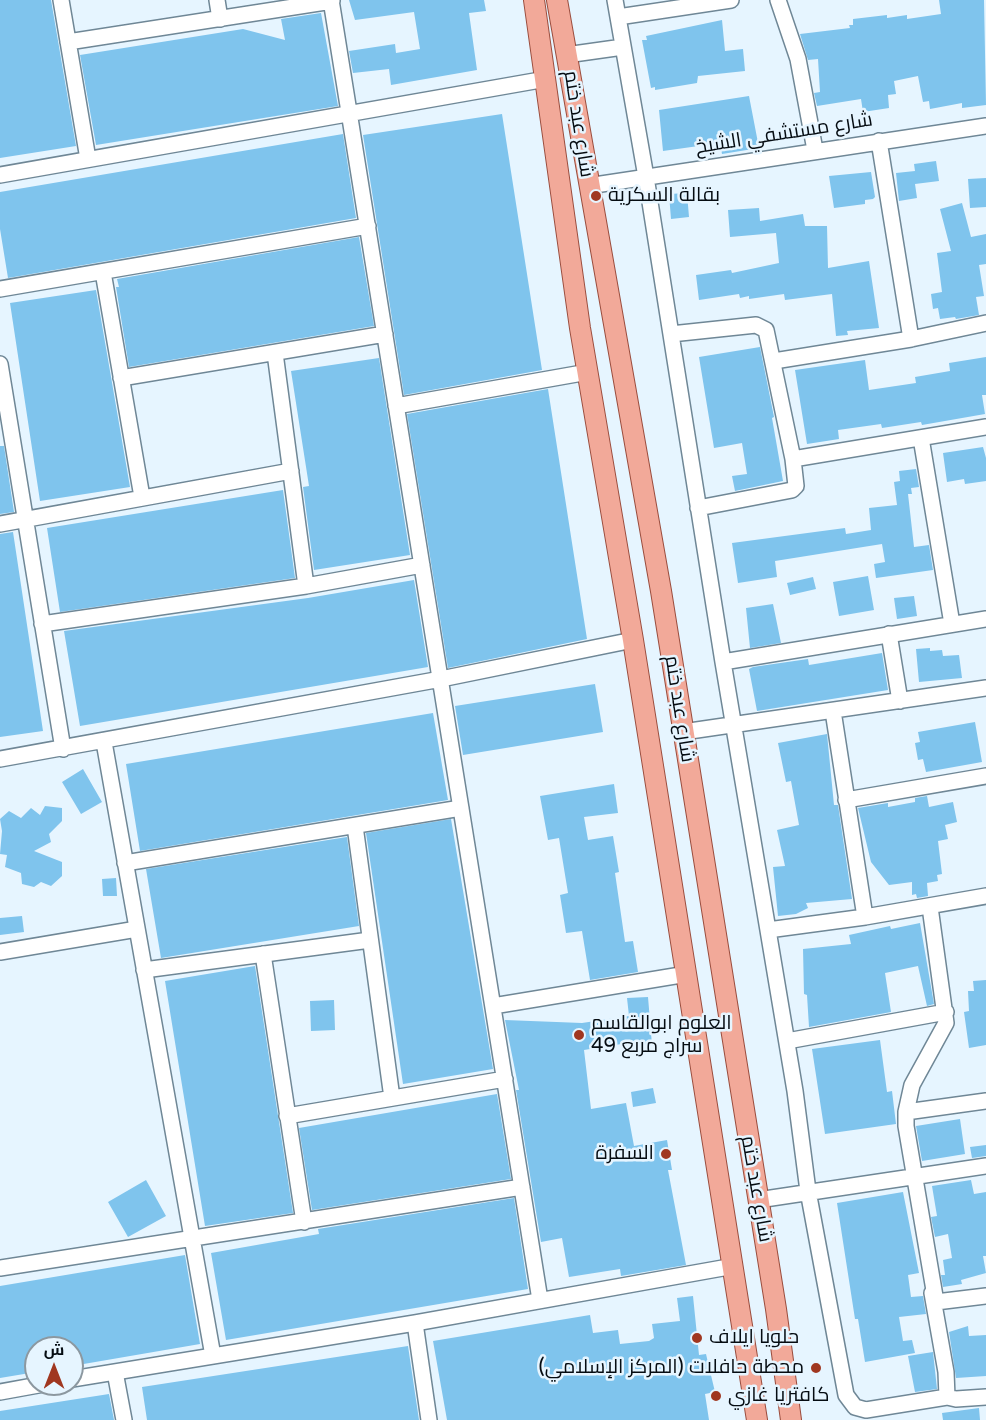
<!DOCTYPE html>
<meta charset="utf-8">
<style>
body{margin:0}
#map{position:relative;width:986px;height:1420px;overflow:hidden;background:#e6f5ff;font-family:"Varela Round",Cairo,sans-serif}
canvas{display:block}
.north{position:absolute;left:24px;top:1336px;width:60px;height:60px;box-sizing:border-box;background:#e6f5ff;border:2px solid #8c98a0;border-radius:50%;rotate:0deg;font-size:16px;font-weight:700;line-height:24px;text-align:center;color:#050c12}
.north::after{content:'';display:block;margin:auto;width:21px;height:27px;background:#a03720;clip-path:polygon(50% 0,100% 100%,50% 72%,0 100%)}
</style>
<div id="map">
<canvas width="986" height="1420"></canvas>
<div class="north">ش</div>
</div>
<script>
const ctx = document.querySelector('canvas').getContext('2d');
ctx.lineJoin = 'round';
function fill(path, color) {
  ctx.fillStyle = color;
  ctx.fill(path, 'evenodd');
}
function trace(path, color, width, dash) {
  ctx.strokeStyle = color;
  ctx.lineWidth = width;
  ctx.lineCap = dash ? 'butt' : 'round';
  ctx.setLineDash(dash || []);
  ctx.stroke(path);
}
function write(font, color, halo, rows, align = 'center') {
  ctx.font = font + ' "Varela Round",Cairo,sans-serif';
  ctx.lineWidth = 5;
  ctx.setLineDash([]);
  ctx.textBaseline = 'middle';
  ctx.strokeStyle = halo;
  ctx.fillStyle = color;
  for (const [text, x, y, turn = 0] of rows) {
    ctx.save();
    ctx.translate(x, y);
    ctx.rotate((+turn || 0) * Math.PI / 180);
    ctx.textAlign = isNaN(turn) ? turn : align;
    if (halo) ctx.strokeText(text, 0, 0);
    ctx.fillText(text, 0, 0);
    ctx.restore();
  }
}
fill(new Path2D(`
 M0 0H51L76 146 0 158Z
 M349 0H484L486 11 469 13 477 70 391 85 389 69 353 73 349 51 395 44 396 53 420 49 414 12 355 20Z
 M939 0H984L986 105 962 108V103L930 109 929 101 923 102 918 76 894 81 896 94 888 95 889 108 863 112 861 99 817 106 814 93 820 92 818 59 808 60 800 34 850 28 849 25H853V19L887 15V18L907 15V19L941 14Z
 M321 13 338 106 96 145 80 55 243 29 285 40 281 19Z
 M722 20 725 51 743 49 745 71 698 76 697 83 655 90V87L651 88 642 40H647L646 36Z
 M749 96 759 148 722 154 720 143 663 151 659 110Z
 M502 114 542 370 404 395 363 135Z
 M343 134 356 218 8 278 0 229V192Z
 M936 161 939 181 915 184 917 198 899 201 896 173 915 171 914 164Z
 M871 172 875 197 873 199 865 200V204L834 208 829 176Z
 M986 178V207L970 208 968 179Z
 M687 193 689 217 671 219 669 194Z
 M962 203 971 237 986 234V264L979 265 984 296 976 297 979 315 956 319 955 317 940 319 938 308 933 309 931 294 942 292 937 253 951 251 940 209Z
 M759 208 760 221 803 214 805 226H827L828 268 869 261 879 328 847 331 848 335 836 336 832 294 785 300 784 294 749 299V296L740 298 739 294 699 300 696 275 731 270 732 273 779 263 776 233 730 237 728 210Z
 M359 237 374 326 129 367 116 287H119L117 279Z
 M96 290 130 487 40 501 10 303Z
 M760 347 774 417 772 418 783 481 735 491 732 476 747 474 742 443 714 448 699 357Z
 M986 357V395H982L985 414 922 425 921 422 882 428 881 424 838 430 839 439 807 444 795 370 865 360 869 390 916 383 915 377 950 371 949 363Z
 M379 358 410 555 314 570 303 487 309 486 291 371Z
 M548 389 587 639 448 668 407 414Z
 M0 446H4L14 512 0 514Z
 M983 447 986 458V481L965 484 964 479 947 482 943 453Z
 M916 469 919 487 911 488 912 494H908L914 547 929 545 933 570 876 578 874 564 885 562 882 544 775 561 777 577 738 583 732 543 845 528 846 534 871 530 869 508 897 505 894 482 900 481 899 471Z
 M283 490 295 578 60 612 47 528Z
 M13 532 43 731 0 737V534Z
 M868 576 874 610 839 616 833 582Z
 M813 577 816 589 790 595 787 583Z
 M414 580 428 667 80 726 64 631 308 598Z
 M914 596 917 616 897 619 894 598Z
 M773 604 781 643 750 648 746 608Z
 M930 648V651L942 650 943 656 959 655 962 678 919 682 916 649Z
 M882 653 888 690 757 711 749 669 753 667 808 659 809 665Z
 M595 684 603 732 463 755 455 706Z
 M433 713 448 800 140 851 126 764Z
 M975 722 982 762 926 772 923 759 918 760 915 743 920 742 918 732Z
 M827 734 834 805H838L852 899 806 903 808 908 796 914 778 916 773 867 785 866 777 830 799 825 791 781 786 782 778 743Z
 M83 769 102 802 81 814 62 782Z
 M614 784 618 813 584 817 588 840 613 836 619 872 615 873 625 942 633 941 638 972 590 980 582 931 566 933 560 895 568 893 559 838 548 840 540 796Z
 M927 796 929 807 953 802 957 822 945 825 948 839 938 841 942 874 937 875 938 881 927 883 928 896 917 898 916 894 912 895V882L889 885 871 862 858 808 888 803V807L915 802V798Z
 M45 806 62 808V821L49 834 51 842 34 851 62 862V876L51 886 41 882 34 887 22 884 21 873 5 867 7 855 0 854 2 831 0 819 9 811 21 818 31 808 40 815Z
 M451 819 493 1069 403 1084 366 833Z
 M347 837 359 926 161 958 146 869Z
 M116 878 117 896H103L102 879Z
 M22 916 24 932 0 935V918Z
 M920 923 934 1004 927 1006 918 966 885 973 891 1012 809 1027 807 995 804 994 803 949 851 944 849 935 890 926 891 929Z
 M255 966 293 1213 205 1226 165 981Z
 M986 980V1045L969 1048 964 1012 969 1011 968 991H974L973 981Z
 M648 997 652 1045 635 1048 634 1042 584 1050 591 1109 626 1103 634 1146 667 1140 672 1170H668L686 1265 621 1276 620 1269 569 1277 562 1238 541 1242 516 1090H519L505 1020 582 1023 629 1016 627 998Z
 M334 1000 335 1030 311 1031 310 1001Z
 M880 1040 887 1092 892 1091 896 1124 825 1134 812 1049Z
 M653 1088 656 1103 633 1107 631 1092Z
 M497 1094 511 1179 312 1210 299 1128Z
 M960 1119 965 1154 922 1161 916 1126Z
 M986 1145V1156L972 1158 970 1147Z
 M146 1180 166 1216 128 1237 108 1202Z
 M971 1180 974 1194 986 1192V1256H983L986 1273 961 1280 962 1284 943 1287 941 1275H945L943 1260 952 1258 948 1234 935 1237 931 1217 937 1216 932 1186Z
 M903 1192 919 1273 908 1275 911 1297 923 1296 926 1314 899 1317 903 1341 912 1340 915 1353 865 1362 858 1319H855L837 1203Z
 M514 1198 528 1289 226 1340 211 1253 319 1234 318 1229Z
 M185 1255 200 1344 72 1366V1348H36V1372L0 1378V1286Z
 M693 1296 699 1355 706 1354 715 1392 705 1394 709 1420H447L433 1341 590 1315 593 1333 618 1330 620 1344 649 1341 654 1338 652 1324 680 1321 677 1298Z
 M968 1326 969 1336 986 1335V1376L956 1378 949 1332Z
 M408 1346 419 1420H147L142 1387Z
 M933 1352 937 1389 915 1392 908 1356Z
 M109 1394 114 1420H0V1411Z
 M979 1408 980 1420H943L942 1413Z`), '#7fc4ed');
const minor = new Path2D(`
 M61 0 88 159
 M217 0 220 19
 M331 0 540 1300
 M615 0 646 177 723 662 795 1091 808 1191 846 1395 855 1407 866 1410 947 1397
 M778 0 798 59 815 150
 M618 17 731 0
 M68 42 332 1
 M566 55 623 47
 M879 141 911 339
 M0 175 546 79
 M588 186 986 126
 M103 272 142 497
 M0 289 368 226
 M671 334 756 325 766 330 793 459 986 427
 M275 353 306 586
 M774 361 911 339 986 323
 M0 364 63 749
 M121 378 385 334
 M396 406 588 372
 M921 438 952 624
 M698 508 792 490 796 486 793 459
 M0 524 291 471
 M42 624 306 586 422 565
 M889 634 900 701
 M723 662 986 619
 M833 711 865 917
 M683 732 986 688
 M104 742 213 1356
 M0 759 441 679 633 640
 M846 800 986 776
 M355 826 392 1098
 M125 863 461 808
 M930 907 946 1023 912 1085 906 1112V1126L936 1302 986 1296
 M768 930 865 917 986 896
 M0 952 137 929
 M263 954 304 1222
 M144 970 370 940
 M493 1006 687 974
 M787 1041 946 1012
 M906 1112 986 1101
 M287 1116 505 1079
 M758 1200 986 1166
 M0 1268 522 1187
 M932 1293 946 1372 947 1397 956 1399 986 1397
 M415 1323 429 1420
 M115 1372 124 1420
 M72 1379 415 1323 734 1266
 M0 1392 44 1384`);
const major = new Path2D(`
 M534 0 580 328 633 640 757 1420
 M557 0 661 591 776 1309 791 1420`);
trace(minor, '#6f8796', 18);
trace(major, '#9a4d3e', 22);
trace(minor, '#fff', 15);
trace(major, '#f2a999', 20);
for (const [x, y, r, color] of [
 [596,196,6,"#a03720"],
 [579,1035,6,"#a03720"],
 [666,1154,6,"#a03720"],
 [697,1338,6,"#a03720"],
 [816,1368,6,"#a03720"],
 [716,1396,6,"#a03720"]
]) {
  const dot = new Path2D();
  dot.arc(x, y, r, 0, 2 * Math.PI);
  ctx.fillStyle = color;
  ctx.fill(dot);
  trace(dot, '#e6f5ff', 2);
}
write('20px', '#050c12', '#e6f5ff', [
 ["شارع عبد ختم",578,124,81],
 ["شارع مستشفي الشيخ",784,134,-9],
 ["شارع عبد ختم",679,709,81],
 ["شارع عبد ختم",756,1189,80]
]);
write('20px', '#050c12', '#e6f5ff', [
 ["بقالة السكرية",608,196],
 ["العلوم ابوالقاسم",591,1024],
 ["سراج مربع 49",591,1047],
 ["السفرة",654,1154,"right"],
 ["حلويا ايلاف",709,1338],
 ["محطة حافلات (المركز الإسلامي)",804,1368,"right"],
 ["كافتريا غازي",728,1396]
], 'left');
</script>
